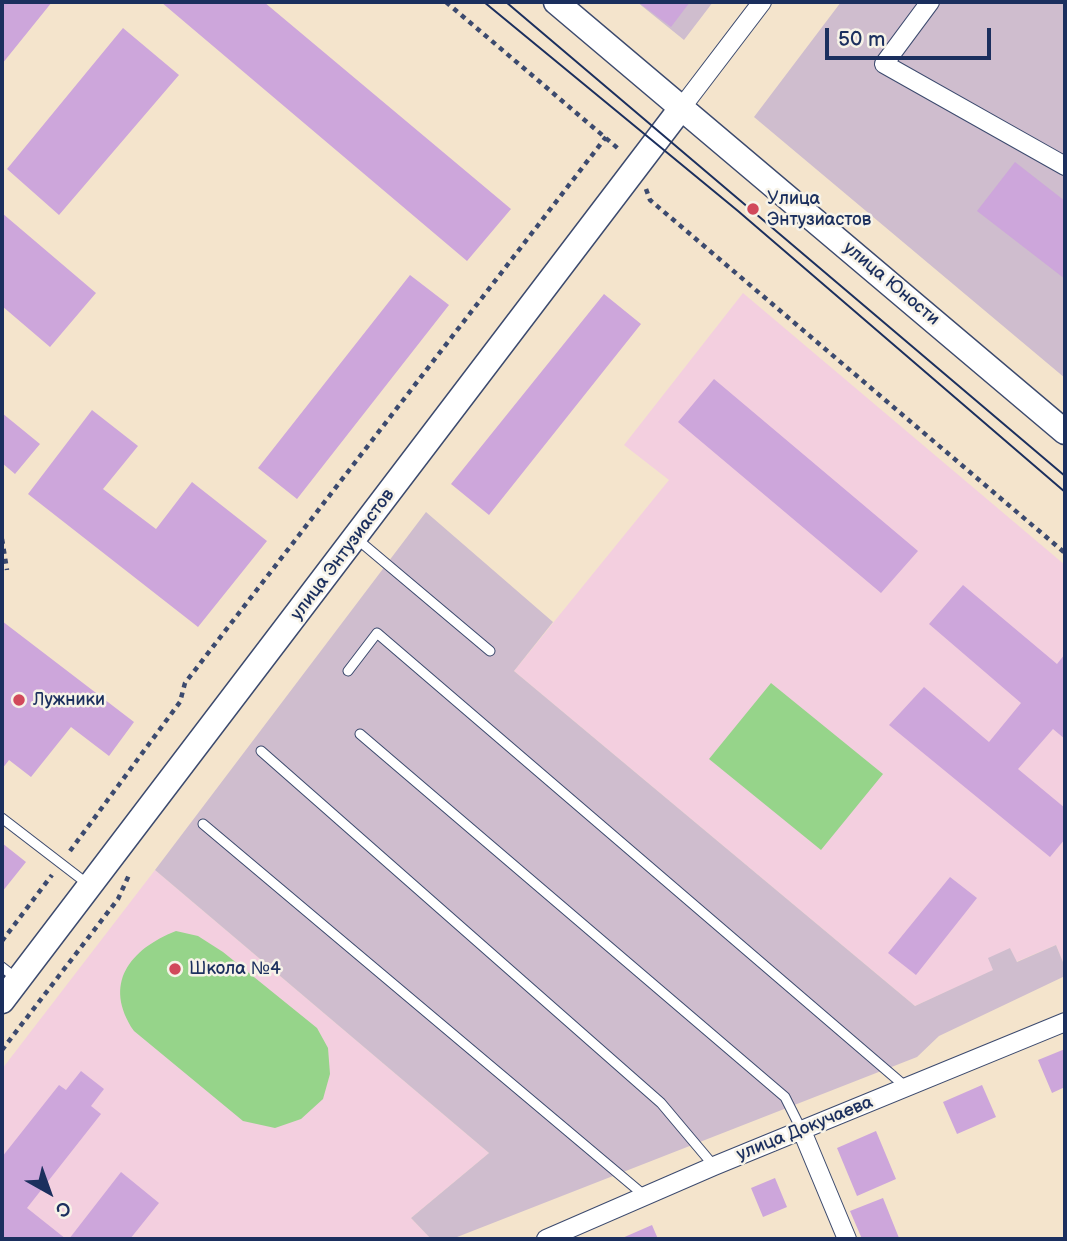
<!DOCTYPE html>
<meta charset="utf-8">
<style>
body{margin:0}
#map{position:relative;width:1067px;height:1241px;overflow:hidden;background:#f4e4cc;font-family:"Balsamiq Sans",sans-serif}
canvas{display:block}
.frame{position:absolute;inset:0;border:4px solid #1b2f5e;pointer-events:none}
.north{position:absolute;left:14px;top:1157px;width:70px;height:70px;-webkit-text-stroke:5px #f7f3e8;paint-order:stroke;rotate:140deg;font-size:19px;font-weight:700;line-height:28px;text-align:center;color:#1b2f5e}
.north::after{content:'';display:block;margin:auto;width:24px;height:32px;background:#1b2f5e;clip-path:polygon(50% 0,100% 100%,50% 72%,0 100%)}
.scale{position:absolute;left:825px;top:28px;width:166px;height:32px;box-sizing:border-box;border:4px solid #1b2f5e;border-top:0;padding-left:9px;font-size:21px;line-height:24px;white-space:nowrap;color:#1b2f5e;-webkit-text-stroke:5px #f7f3e8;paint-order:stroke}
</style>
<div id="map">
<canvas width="1067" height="1241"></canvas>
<div class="frame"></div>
<div class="north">С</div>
<div class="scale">50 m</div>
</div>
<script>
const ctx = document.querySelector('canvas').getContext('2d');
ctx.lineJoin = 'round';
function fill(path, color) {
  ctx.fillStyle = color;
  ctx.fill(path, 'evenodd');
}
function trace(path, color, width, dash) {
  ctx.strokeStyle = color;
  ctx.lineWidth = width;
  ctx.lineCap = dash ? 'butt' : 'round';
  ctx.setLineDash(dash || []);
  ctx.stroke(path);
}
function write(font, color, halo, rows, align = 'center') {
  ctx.font = font + ' "Balsamiq Sans",sans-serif';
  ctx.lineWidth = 5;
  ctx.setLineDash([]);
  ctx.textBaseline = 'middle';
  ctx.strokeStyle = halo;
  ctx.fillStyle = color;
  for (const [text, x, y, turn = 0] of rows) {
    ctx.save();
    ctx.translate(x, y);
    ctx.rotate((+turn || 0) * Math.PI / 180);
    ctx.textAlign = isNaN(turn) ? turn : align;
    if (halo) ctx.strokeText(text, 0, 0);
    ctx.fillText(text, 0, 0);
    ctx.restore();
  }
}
fill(new Path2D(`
 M743 293 1065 565V967L1056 945 1016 962 1010 948 994 970 915 1006 514 671 669 480 624 445Z
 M155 870 489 1153 411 1218 431 1239H2V1069Z`), '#f3cfdf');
fill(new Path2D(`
 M637 2H713L684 40Z
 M841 2H1065V378L754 117Z
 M426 512 553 622 514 671 915 1006 993 970 988 958 1010 948 1017 962 1056 945 1065 967V976L939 1036 917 1057 452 1239H431L411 1218 489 1153 155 870Z`), '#cfbdce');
fill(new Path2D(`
 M771 683 883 774 821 850 709 759Z
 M176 931 198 936 223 952 317 1028 328 1048 330 1074 323 1099 301 1119 275 1128 243 1121 134 1031C102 984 130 949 176 931Z`), '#96d48a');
fill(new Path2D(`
 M2 2H52L2 64Z
 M161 2H264L511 209 467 261Z
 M638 2H690L671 27Z
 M123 28 179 75 59 215 7 169Z
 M1015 162 1065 201V279L977 211Z
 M2 213 96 293 50 347 2 306Z
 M410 275 449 305 297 499 258 468Z
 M604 294 641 324 489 515 451 484Z
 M714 379 918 551 881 593 678 422Z
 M92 410 138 446 103 489 156 529 192 482 267 541 198 627 28 494Z
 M2 413 40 444 15 474 2 463Z
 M963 585 1057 664 1065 654V739L1053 729 1018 769 1065 808V839L1050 857 889 725 924 687 989 742 1021 703 929 624Z
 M2 621 134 722 109 756 71 727 31 777 9 760 2 769Z
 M2 843 26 862 2 892Z
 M950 877 977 898 916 975 888 953Z
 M1065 1049V1087L1052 1093 1038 1060Z
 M81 1071 104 1089 91 1106 101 1114 27 1208 66 1239H2V1157L59 1085 66 1090Z
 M982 1085 996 1117 957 1134 943 1102Z
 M876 1131 896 1179 857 1196 837 1148Z
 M121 1172 159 1203 130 1239H69Z
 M775 1178 787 1207 763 1217 751 1188Z
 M883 1198 899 1238 862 1239 850 1211Z
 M652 1225 658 1239H620Z`), '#cda6db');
const lane = new Path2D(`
 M357 539 490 651
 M348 671 377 633 906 1087
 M360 734 785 1097 802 1131
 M261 751 661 1103 714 1166
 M2 818 89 885
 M203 824 645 1196
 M2 967 17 979`);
const street = new Path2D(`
 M930 2 884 64 1065 166
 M682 107 762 2
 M802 1131 847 1239
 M546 1239 714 1166 1065 1022`);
const secondary = new Path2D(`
 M556 2 1065 432
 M2 1001 682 107`);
trace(lane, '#3c4a6e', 11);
trace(street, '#3c4a6e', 20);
trace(secondary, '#3c4a6e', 27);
trace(new Path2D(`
 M446 2 621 151
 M646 189 650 200 1065 553
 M2 539 7 570
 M70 851 180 702 185 683 606 137
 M2 941 52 875
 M2 1050 118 899 129 875`), '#3c4a6e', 4.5, [5, 5]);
trace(lane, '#fff', 9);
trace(street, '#fff', 18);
trace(secondary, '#fff', 24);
trace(new Path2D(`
 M484 2 738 211 1065 492
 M506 2 1065 476`), '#1b2f5e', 2);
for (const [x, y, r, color] of [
 [753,209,7,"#d1495b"],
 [19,700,7,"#d1495b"],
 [175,969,7,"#d1495b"]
]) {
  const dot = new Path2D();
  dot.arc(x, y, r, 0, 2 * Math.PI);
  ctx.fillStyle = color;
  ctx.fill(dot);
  trace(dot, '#f7f3e8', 2.5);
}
write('18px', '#1b2f5e', '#f7f3e8', [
 ["Улица",767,199],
 ["Энтузиастов",767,220],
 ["Лужники",33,700],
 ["Школа №4",189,969]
], 'left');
write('18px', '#1b2f5e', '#f7f3e8', [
 ["улица Юности",891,284,40],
 ["улица Энтузиастов",343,555,-53],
 ["улица Докучаева",805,1129,-22]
]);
</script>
